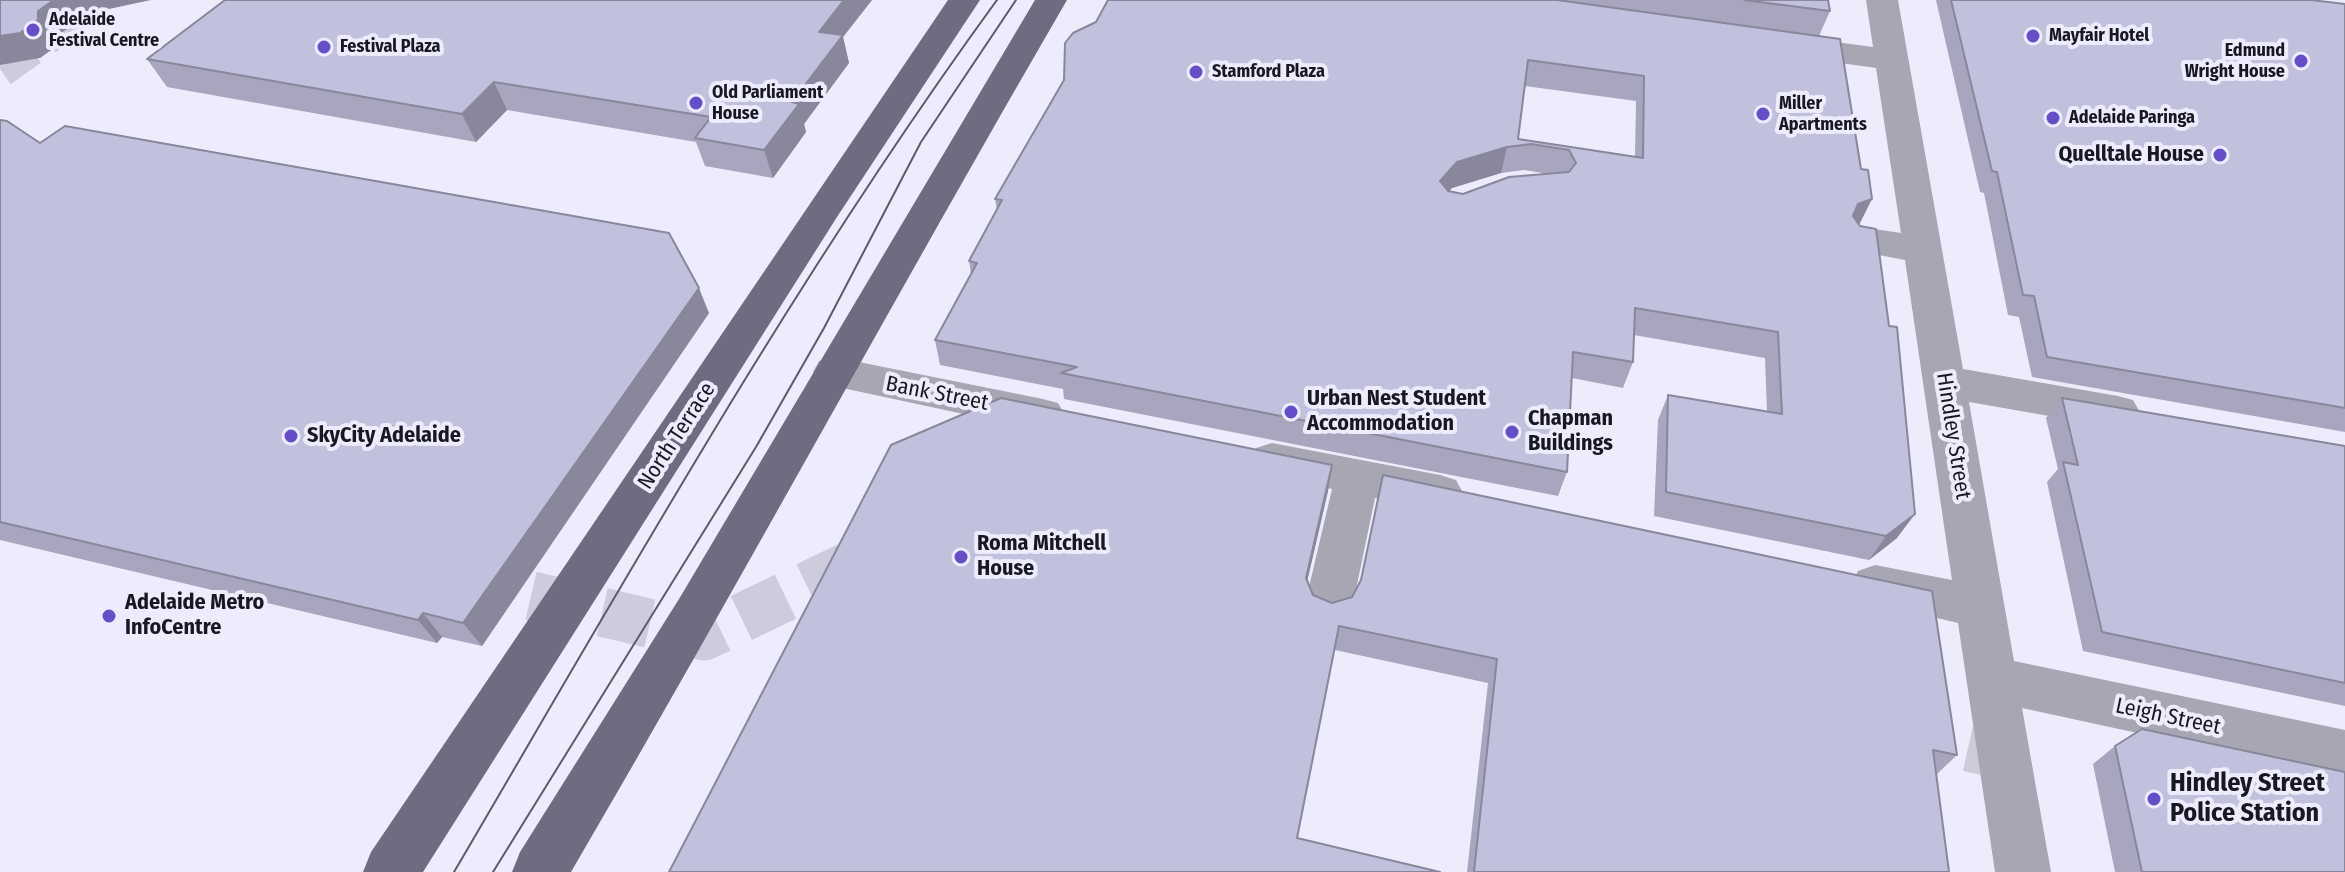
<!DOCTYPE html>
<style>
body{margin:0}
canvas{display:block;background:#ececfd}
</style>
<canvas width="2345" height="872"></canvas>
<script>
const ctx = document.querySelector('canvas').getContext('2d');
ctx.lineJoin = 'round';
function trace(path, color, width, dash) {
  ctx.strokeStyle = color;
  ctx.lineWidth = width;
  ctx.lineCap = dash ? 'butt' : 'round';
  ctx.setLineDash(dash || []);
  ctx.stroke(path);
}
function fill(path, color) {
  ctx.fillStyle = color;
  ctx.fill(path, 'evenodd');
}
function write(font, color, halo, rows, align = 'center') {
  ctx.font = font + ' "Fira Sans Condensed",sans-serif';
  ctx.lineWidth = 8;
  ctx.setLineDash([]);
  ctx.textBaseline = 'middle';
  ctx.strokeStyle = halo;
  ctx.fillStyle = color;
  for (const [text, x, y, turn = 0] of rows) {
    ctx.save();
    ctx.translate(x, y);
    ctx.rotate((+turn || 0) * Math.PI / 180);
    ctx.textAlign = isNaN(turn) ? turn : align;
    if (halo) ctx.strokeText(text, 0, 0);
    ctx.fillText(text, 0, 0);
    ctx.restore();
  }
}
trace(new Path2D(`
 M0 69 98 0`), '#ccccdc', 37, [37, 18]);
trace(new Path2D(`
 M460 579 704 636 874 554
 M1897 731 2004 755`), '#ccccdc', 49, [49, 24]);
fill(new Path2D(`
 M1866 0H1898L1963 369 2118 396 2133 400 2140 412 2133 424 2118 428 1969 402 2014 661 2345 730V778L2022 708 2051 872H1995L1958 623 1858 599 1851 585 1858 571 1875 565 1952 580 1905 260 1847 249 1842 240 1847 231 1861 227 1901 233 1876 68 1783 55 1771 52 1767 45 1771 38 1783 35 1873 47Z
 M834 357 1043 399 1058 403 1065 415 1058 427 1043 431 819 383 813 372 819 361Z
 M1272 443 1440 475 1456 480 1463 493 1456 506 1440 511 1375 498 1353 604 1346 619 1329 625 1312 619 1305 604 1332 489 1256 472 1250 460 1256 448Z`), '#a7a7b3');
fill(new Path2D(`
 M948 0H980L837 217 423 872H363L371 852Z
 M1035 0H1067C899 289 740 583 571 872H512L520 852 679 599Z`), '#6d6c81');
trace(new Path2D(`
 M454 872C627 577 795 277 997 0
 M493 872 756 447 824 328 921 142 1016 0`), '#5c5b67', 2);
fill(new Path2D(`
 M225 0H872L843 37 849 63 804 124 806 132 773 178 705 166 696 142 507 110 476 142 167 87 147 59Z
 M1108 0H1828L1830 11 1819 36 1859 224 1897 538 1869 560 1654 516 1658 420 1668 395 1767 412 1765 358 1634 335 1633 362 1623 388 1572 378 1567 472 1558 496 1064 399 1063 389 940 365 935 340 971 274 969 261 997 210 995 199 1064 80ZM1525 86 1636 101 1635 157 1518 139ZM1524 170 1549 174 1463 194 1449 191 1452 188 1501 173Z
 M1936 0H2311L2345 4V432L2032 377 2019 317 2008 315 1984 193 1980 192Z
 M0 120 40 143 709 313 482 646 442 637 437 643 0 540Z
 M2062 398 2345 446V706L2083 651 2047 482 2058 469 2046 418Z
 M1332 465 1328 491 1307 582 1313 595 1332 603 1957 755 1936 775 1949 872H1467L1488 683 1335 650 669 872Z
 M2115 746 2345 872H2115L2093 764Z`), '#a7a6be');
fill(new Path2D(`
 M54 0H151L90 13 57 36V46L40 58 0 65V36Z
 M844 0H872L843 37 849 63 804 124 806 132 773 178 764 150 792 102 819 32Z
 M494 82 507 110 476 142 462 114Z
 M1507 147 1501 173 1452 188 1434 207 1440 181 1457 162Z
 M1872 199 1859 225 1844 230 1858 204Z
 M699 288 709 313 482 646 463 623Z
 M1332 465 1328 491 1302 603 1306 578Z
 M1915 514 1897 538 1869 560 1886 536Z
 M423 613 442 637 437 643 418 620Z`), '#88879b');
const building = new Path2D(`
 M0 0H54L38 11V20L20 33 0 36Z
 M225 0H844L819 32 843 35 792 102 799 104 764 150 695 138 711 117 494 82 462 114 147 59Z
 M1108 0H1557L1840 39 1861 169 1868 170 1872 199 1858 204 1853 216 1860 226 1876 229 1889 326 1897 327 1915 514 1886 536 1666 492 1668 395 1782 414 1778 332 1635 308 1633 362 1573 352 1567 472 1061 373 1077 367 935 340 977 263 969 261 1002 200 995 199 1064 80 1065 43 1073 33 1096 22ZM1528 60 1644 76 1643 158 1518 139ZM1531 144 1569 150 1576 163 1569 172 1509 177 1463 194 1448 191 1440 181 1457 162 1507 147Z
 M1744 0H1828L1830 11Z
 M1951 0H2311L2345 4V408L2047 357 2034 296 2023 295 1997 172 1992 171Z
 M0 120 7 121 40 143 65 126 669 233 699 288 463 623 423 613 418 620 0 522Z
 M1001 398 1332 465 1306 578 1313 595 1332 603 1352 597 1361 580 1383 475 1932 591 1957 755 1933 750 1949 872H1474L1497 659 1339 626 1297 838 1440 872H669L891 445Z
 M2062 398 2345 446V683L2102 632 2063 462 2078 465Z
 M2142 729 2345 772V872H2142L2115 746Z`);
fill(building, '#c2c1dd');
trace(building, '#88879b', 2);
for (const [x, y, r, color] of [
 [33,30,8,"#654ec7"],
 [2033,36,8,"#654ec7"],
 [324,47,8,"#654ec7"],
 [2301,61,8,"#654ec7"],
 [1196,72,8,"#654ec7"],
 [696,103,8,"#654ec7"],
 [1763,114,8,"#654ec7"],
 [2053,118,8,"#654ec7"],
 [2220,155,8,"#654ec7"],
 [1291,412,8,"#654ec7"],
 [1512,432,8,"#654ec7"],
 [291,436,8,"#654ec7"],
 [961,557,8,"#654ec7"],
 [109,616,8,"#654ec7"],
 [2154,799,8,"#654ec7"]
]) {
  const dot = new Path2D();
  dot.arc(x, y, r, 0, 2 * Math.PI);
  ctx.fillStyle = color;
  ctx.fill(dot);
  trace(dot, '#ececfd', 3);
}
write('bold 18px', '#191822', '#ececfd', [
 ["Adelaide",49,20],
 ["Festival Centre",49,41],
 ["Mayfair Hotel",2049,36],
 ["Festival Plaza",340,47],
 ["Edmund",2285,51,"right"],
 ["Wright House",2285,72,"right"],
 ["Stamford Plaza",1212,72],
 ["Old Parliament",712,93],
 ["House",712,114],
 ["Miller",1779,104],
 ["Apartments",1779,125],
 ["Adelaide Paringa",2069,118]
], 'left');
write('bold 22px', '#191822', '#ececfd', [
 ["Quelltale House",2204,155,"right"],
 ["Urban Nest Student",1307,399],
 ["Accommodation",1307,424],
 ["Chapman",1528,419],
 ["Buildings",1528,444],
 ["SkyCity Adelaide",307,436],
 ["Roma Mitchell",977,544],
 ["House",977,569],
 ["Adelaide Metro",125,603],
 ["InfoCentre",125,628]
], 'left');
write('22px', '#191822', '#ececfd', [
 ["Bank Street",937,394,11],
 ["North Terrace",677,436,-57],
 ["Hindley Street",1953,436,81],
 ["Leigh Street",2168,717,12]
]);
write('bold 26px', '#191822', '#ececfd', [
 ["Hindley Street",2170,784],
 ["Police Station",2170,814]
], 'left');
</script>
